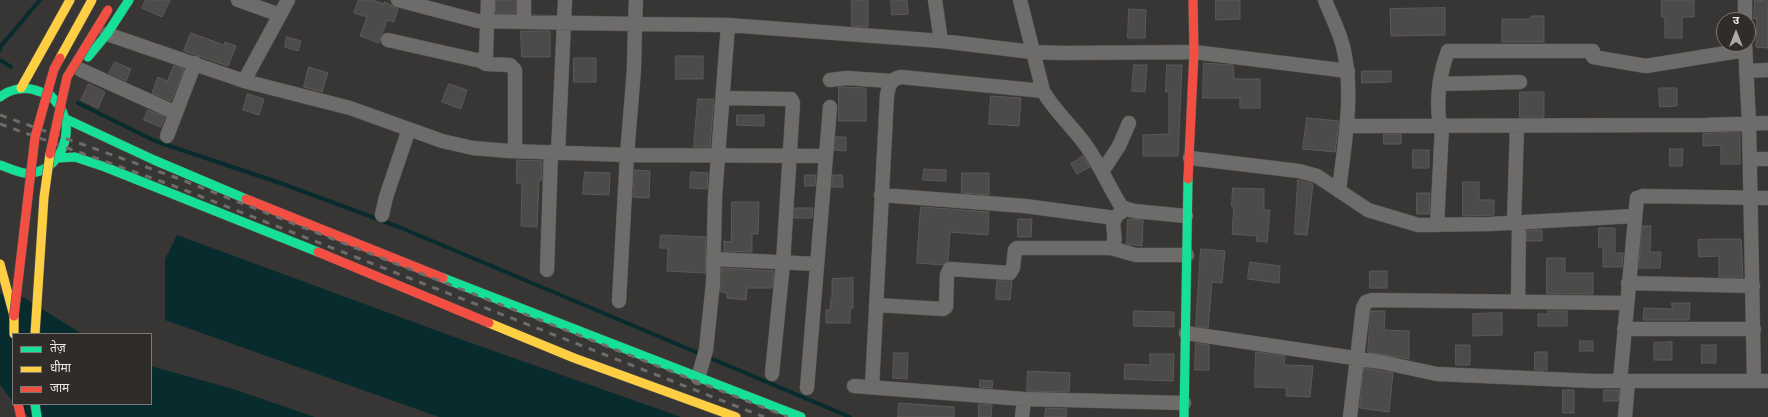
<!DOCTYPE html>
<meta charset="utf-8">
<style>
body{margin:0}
#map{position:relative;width:1768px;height:417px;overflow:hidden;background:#383634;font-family:"Fira Sans Condensed","Noto Sans Devanagari",sans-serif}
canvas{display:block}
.legend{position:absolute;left:12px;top:333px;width:140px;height:72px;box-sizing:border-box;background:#2f2c29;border:1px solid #7b7875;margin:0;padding:5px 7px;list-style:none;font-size:12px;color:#eceae8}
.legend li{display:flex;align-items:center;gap:8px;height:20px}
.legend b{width:20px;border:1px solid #7b7875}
.north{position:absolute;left:1716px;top:12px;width:40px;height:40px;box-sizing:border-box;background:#2f2c29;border:1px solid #7b7875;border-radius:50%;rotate:0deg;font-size:11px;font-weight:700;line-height:16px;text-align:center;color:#eceae8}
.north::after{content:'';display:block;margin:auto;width:14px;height:18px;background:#adaba9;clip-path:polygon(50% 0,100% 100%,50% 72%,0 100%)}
</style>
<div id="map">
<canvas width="1768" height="417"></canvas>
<ul class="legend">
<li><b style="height:5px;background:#16e098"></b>तेज़</li>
<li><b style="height:5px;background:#ffcf43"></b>धीमा</li>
<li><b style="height:5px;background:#f24e42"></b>जाम</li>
</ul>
<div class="north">उ</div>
</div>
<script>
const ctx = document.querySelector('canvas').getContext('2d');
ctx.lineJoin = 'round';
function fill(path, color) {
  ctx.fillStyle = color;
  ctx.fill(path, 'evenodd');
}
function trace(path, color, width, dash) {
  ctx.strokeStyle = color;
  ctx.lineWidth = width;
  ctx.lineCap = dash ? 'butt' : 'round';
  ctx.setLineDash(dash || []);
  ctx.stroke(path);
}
fill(new Path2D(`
 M177 235 457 338 681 417H439L165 320V259Z
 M0 294H18L82 334H13V402L0 385Z
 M151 366 233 389 315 417H29L15 404H151Z`), '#082c2e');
trace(new Path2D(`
 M0 50 1 46 40 0
 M0 60 11 67
 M78 103 155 141 283 184 399 227 850 417`), '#082c2e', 4);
const building = new Path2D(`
 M146 0H170L162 17 142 8Z
 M359 0H372L384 4 385 2 398 9 394 22 387 20 379 43 360 36 367 17 354 13Z
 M496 0H516V13H496Z
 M852 0H868V27L852 26Z
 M891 0H907L908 14 892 15Z
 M1216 0H1240V19L1216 20Z
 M1662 0H1694V17H1682V38H1665V17H1662Z
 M1755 0 1768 1V48L1756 47 1757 19H1754Z
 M1445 8V35L1391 36 1390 9Z
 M1129 9 1146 10 1145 38H1128Z
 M1531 16H1544V42H1502V19H1531Z
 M521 31H550V57H522Z
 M191 33 224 45 225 42 236 46 228 66 184 51Z
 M287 37 301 41 298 51 285 47Z
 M676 56H703V79H676Z
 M574 58H596V82H574Z
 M115 62 131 69 126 81 109 73Z
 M1204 63 1233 65 1234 79H1260V108H1240V98H1203Z
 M1134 65H1147L1145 92 1132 91Z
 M1167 65H1182L1178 156H1143V135L1169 134V92H1166Z
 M174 66 184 69 171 101 152 93 158 77 167 81Z
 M309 67 328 73 322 92 304 87Z
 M1362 71H1391V82L1362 83Z
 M89 84 105 92 98 108 81 100Z
 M449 84 467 90 461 109 442 102Z
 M839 87 866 88V121H839Z
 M1659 88H1677V106L1660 107Z
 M1520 92H1544V117H1520Z
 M248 94 264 99 259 115 243 110Z
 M991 96 1021 98 1019 126 989 124Z
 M698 99H714L710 147H694Z
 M148 110 165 117 161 127 144 120Z
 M737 115H764V126L737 125Z
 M1307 118 1339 121 1335 152 1303 149Z
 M1740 132V164H1721V145L1703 146V134Z
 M1384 134H1401V144H1384Z
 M836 137H846V151L835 150Z
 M1670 149H1683L1682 166H1670Z
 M1413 150H1429V168H1413Z
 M1083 156 1090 167 1077 174 1071 164Z
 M517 160 542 161V180H539L537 227 521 226 522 183H517Z
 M924 169 946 170V181L923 180Z
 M635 170 650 171 649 198 633 197Z
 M585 172 610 173 609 195 583 194Z
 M691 172 708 173 707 189 690 188Z
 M962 173H989V195L962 193Z
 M805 175H816L815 186H805Z
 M833 175H842L843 187H832Z
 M1298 180 1313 184 1307 235 1295 234Z
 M1463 182H1479V200H1494V215L1463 216Z
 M1233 188 1264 189V210H1270L1267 242 1256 241 1257 236 1232 234 1234 206H1232Z
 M1417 193H1430L1429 214H1417Z
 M732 202H759L758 234H752V252L724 251V241L731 242Z
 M921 207 989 212 988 235 950 232 948 261 943 265 917 263Z
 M795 208H813L812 218H794Z
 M1018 219H1032L1031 237H1018Z
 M1128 219 1143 220 1142 246 1127 244Z
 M1643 226H1651L1650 252H1661L1660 268H1639Z
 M1599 228H1615V253H1623L1622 267H1603V247H1599Z
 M1527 230H1542V241H1527Z
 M661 235 706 237 705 273 667 271 668 248H660Z
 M1714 239H1741L1743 277H1719V256L1699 257 1698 240Z
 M1201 249 1225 251 1222 283 1212 282 1208 328 1196 326Z
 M1547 258H1565V273H1593V294H1547Z
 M1250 262 1280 266 1279 283 1248 279Z
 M722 268 774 271 772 288H747L746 300 727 298V293L721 292Z
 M1370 271H1387V288H1370Z
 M853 278V308H850V323H826V310H830L831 299H832V279Z
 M997 281H1012L1010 300 996 299Z
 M1672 303H1690L1689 320H1643L1644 308 1672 309Z
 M1134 311 1174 312V327L1134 326Z
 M1371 311H1385L1384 330 1409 331V359L1368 352Z
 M1548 311H1567V326H1538V314H1548Z
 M1502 313V335L1473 336V314Z
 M1580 341H1593V351H1580Z
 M1672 342V360H1654V343Z
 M1196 343 1209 345V370H1195Z
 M1456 345H1470V365H1456Z
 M1702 345H1716V363H1702Z
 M1256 352 1285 356 1284 365 1313 366 1310 397 1286 396 1287 388 1255 387Z
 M1535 352H1547V370H1535Z
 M894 353H908L907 379 893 378Z
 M1150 354H1174L1173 381 1124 379 1125 364 1150 365Z
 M1364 368 1393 373 1389 412 1360 408Z
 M1028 371 1070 373 1069 392 1027 391Z
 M980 380 993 381 992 388 980 387Z
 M1563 390H1574V413H1563Z
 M1604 390H1619L1618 401H1604Z
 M899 403 954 407V417H898Z
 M979 404 992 405 991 417H979Z
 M1046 408 1067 409 1066 417H1045Z`);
fill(building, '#4d4b4a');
trace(building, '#5c5a59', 1);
const street = new Path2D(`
 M238 0 280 15
 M398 0 478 21 635 24 636 0
 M935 0 941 41
 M1020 0 1043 91C1055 112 1074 128 1087 147 1100 165 1109 187 1121 206L1127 209 1134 211 1186 216
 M1325 0C1331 16 1341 34 1344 51 1354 97 1344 145 1339 191
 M1745 0V20
 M524 22V0
 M107 34 244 81 350 108 442 141 473 148 509 151 627 155 826 156
 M388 40 481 61 486 55 488 0
 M1745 44 1749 123 1754 381
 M1593 57 1646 66 1745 50
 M481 61 486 64 510 65 515 70V151
 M81 70 176 113
 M1746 71 1768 70
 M830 80 847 78 891 81
 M244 81 288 0
 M1440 84 1520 82
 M723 98 787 99H791L793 103 783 263 772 374
 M1347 126 1706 125 1768 123
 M1440 126C1436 102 1439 75 1448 51H1593
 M167 136 195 63
 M558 153 565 0
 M1190 158 1299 171 1317 176 1368 210 1418 225 1490 224 1634 216
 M1750 159H1768
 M1102 172 1119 146 1129 123
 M881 195 1025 206 1115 218
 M382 215 386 197 409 129
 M1514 222 1517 126
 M1437 225 1442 126
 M1111 248 1136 255H1187
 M714 259 817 264
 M547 270 551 152
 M1628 283 1753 286
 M619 301 627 155 634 69 635 24 728 25 941 41 1032 52 1063 53 1194 52 1348 71
 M1518 302 1519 222
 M876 305 943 309 946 307 947 275 950 269 1010 273 1013 268 1015 250 1017 248H1111C1122 235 1101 221 1127 209
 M1624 329H1754
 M1186 333 1381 362 1437 374 1593 381H1768
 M698 378 706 350 713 283 715 196 728 25
 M1620 381 1637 198 1643 196 1768 198
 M854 386 1024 399 1184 403
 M872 387 887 95C889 86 890 79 901 77L1043 91
 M807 388 830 107
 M1022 417 1024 399
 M1350 417 1363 308 1366 302 1372 300 1626 303
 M1625 417 1628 381`);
const fast = new Path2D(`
 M88 57 107 34 129 0
 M0 97C9 90 23 86 35 90 40 92 45 93 50 95 52 97 54 99 56 102 79 127 61 176 24 173 16 172 7 167 0 165
 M66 119 154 160 246 199
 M58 158 75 157 105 167 318 252
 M443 278 801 417
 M35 404 37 417
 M1184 417 1188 179`);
const slow = new Path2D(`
 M21 88 70 0
 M0 264 14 316V334
 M489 323 574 358 736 417`);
const jam = new Path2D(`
 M1188 179 1194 52 1193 0
 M246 199 443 278
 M318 252 489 323
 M18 404 21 417`);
trace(street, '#555351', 15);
trace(fast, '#555351', 10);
trace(slow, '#555351', 10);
trace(jam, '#555351', 10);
trace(street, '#6e6c6a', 14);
trace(fast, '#16e098', 9);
trace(slow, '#ffcf43', 9);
trace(jam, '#f24e42', 9);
trace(new Path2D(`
 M0 115 177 178 788 417
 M0 124 174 186 764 417`), '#6d6c6a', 3, [7, 7]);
const slowBridge = new Path2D(`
 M60 58 92 0
 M35 334 44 197 50 154`);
const jamBridge = new Path2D(`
 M50 154 67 77 108 10
 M14 316 35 137 54 69 60 58`);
trace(slowBridge, '#555351', 10, []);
trace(jamBridge, '#555351', 10, []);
trace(slowBridge, '#ffcf43', 9);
trace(jamBridge, '#f24e42', 9);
</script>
